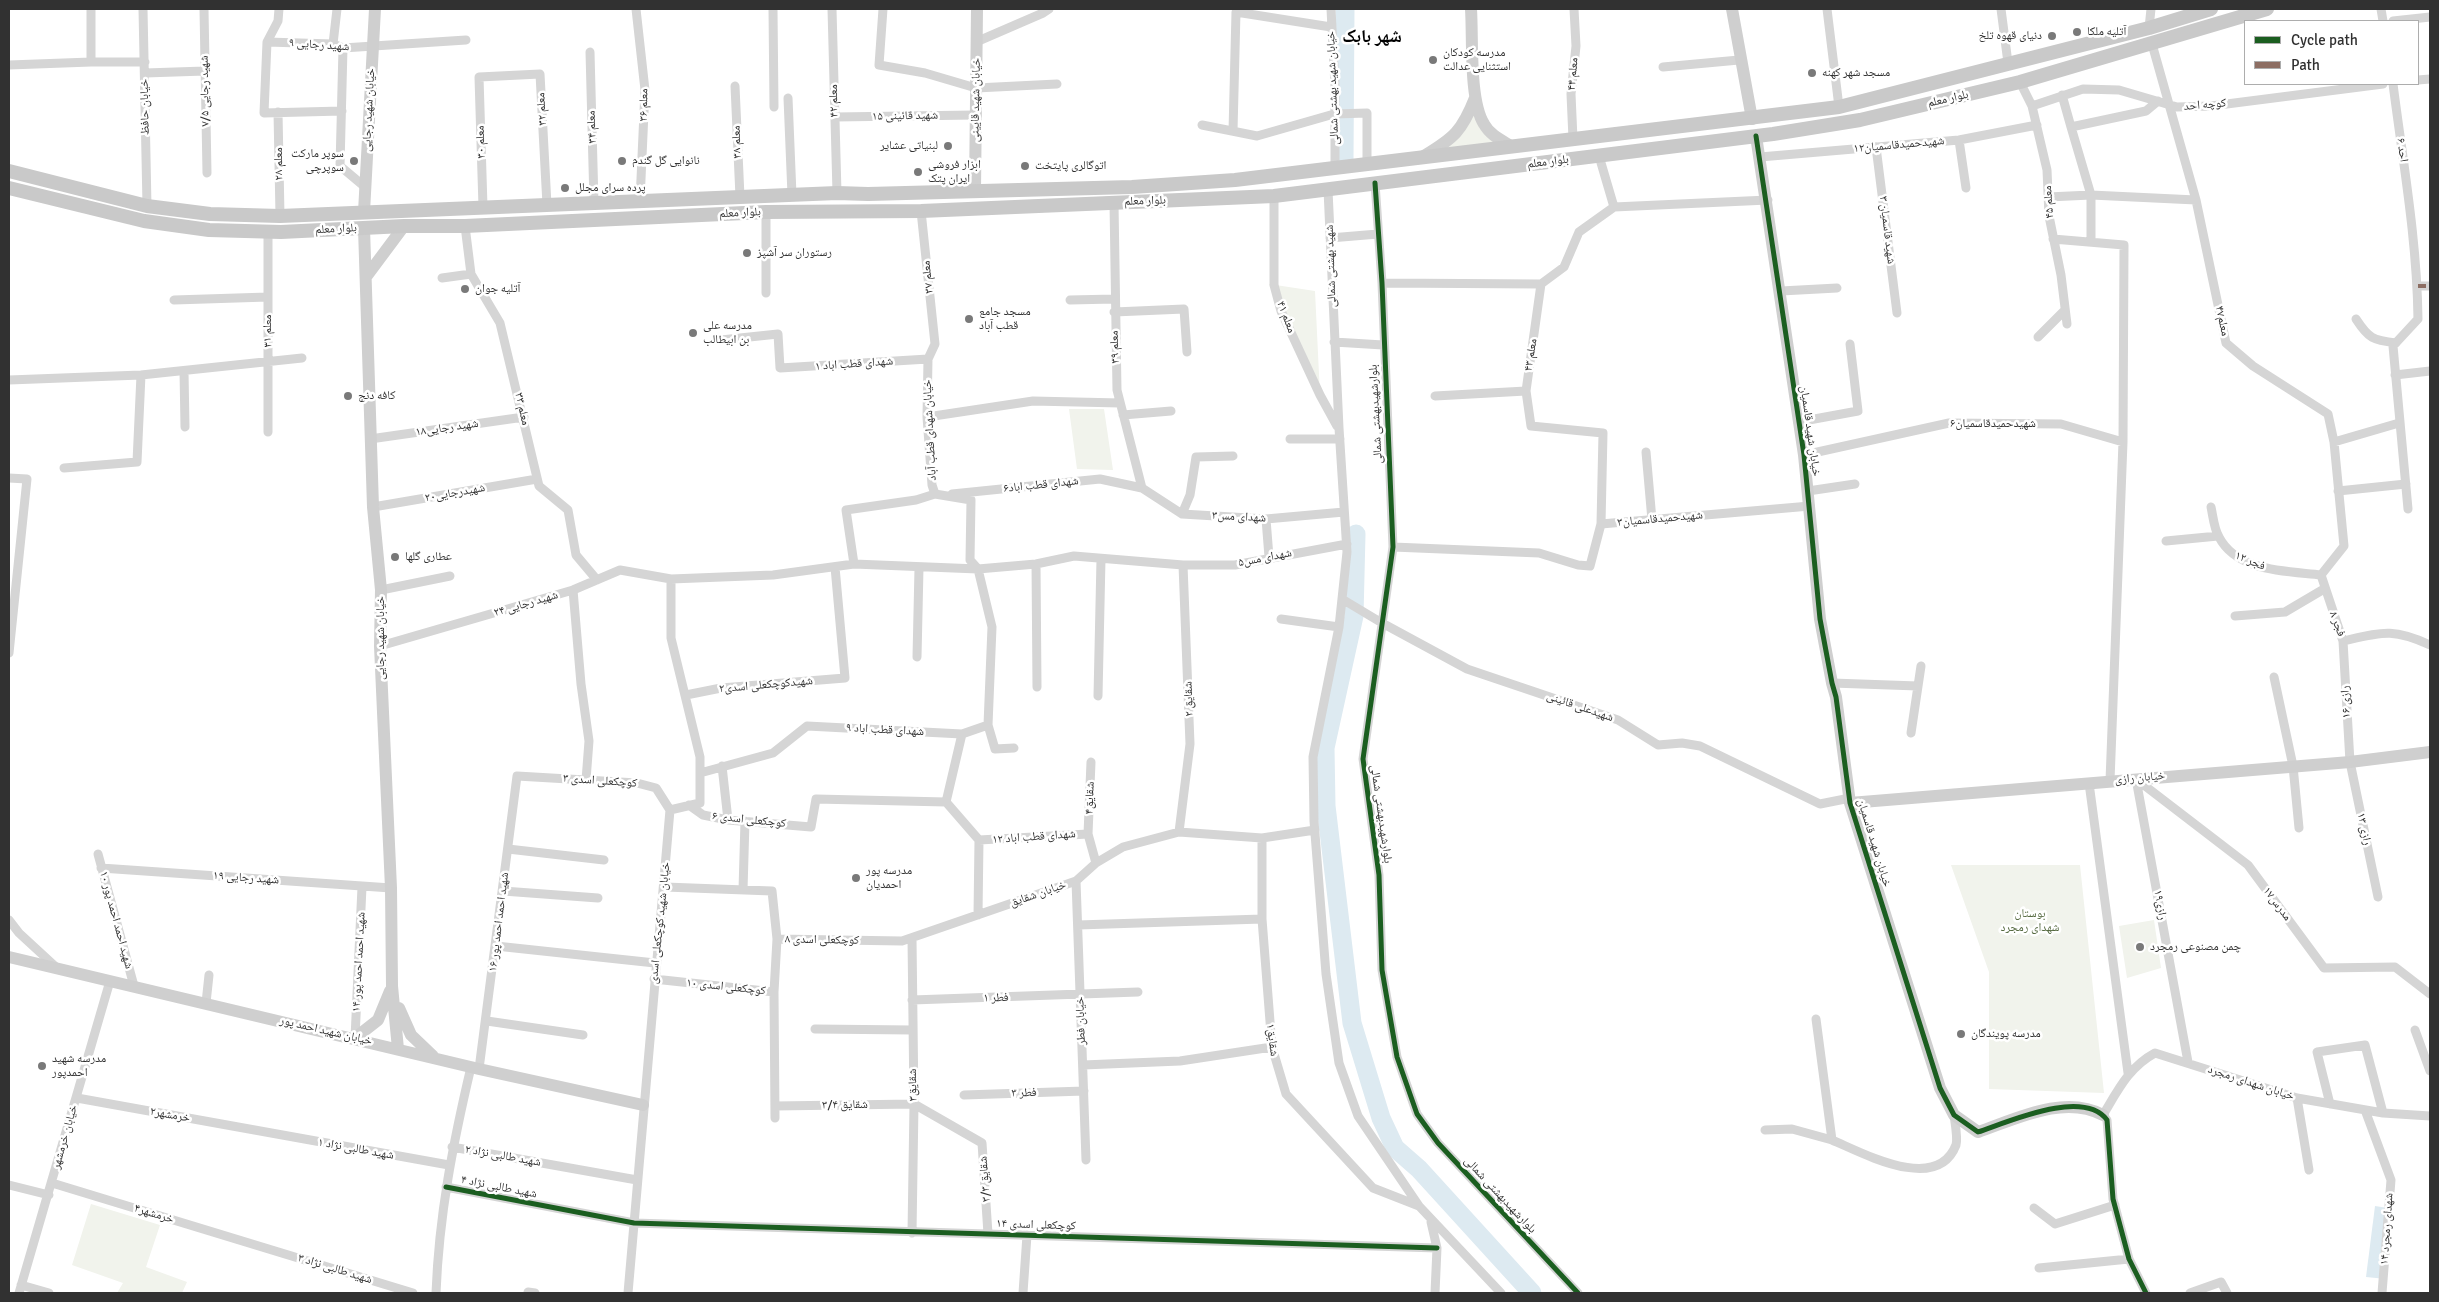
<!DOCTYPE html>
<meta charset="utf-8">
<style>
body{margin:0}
#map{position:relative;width:2439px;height:1302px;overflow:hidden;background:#fff;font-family:Signika,sans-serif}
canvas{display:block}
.frame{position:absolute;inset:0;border:10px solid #313131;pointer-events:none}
.legend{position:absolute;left:2244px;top:20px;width:175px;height:65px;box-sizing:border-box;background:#fff;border:1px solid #adadad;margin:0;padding:6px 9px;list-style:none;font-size:15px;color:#313131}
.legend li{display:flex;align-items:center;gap:10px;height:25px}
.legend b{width:25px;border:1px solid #adadad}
</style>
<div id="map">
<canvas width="2439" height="1302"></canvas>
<div class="frame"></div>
<ul class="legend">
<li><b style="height:6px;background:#1b5e20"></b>Cycle path</li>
<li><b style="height:6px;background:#8d6e63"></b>Path</li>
</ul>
</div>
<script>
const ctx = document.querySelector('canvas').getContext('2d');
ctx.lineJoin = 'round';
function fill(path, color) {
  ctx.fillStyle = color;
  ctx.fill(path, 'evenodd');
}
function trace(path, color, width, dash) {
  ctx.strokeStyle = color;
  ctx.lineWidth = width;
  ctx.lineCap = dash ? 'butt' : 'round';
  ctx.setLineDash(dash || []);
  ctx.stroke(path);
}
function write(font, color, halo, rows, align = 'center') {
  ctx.font = font + ' Signika,"Noto Naskh Arabic",sans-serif';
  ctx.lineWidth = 5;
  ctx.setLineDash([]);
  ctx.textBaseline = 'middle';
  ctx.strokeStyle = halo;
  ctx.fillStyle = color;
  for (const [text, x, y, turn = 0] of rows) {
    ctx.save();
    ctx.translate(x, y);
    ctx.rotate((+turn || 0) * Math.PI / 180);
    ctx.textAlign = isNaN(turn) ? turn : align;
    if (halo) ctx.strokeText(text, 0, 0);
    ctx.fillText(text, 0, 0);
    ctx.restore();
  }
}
fill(new Path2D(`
 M1475 102 1504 143 1432 153Z
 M1269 284 1315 291 1320 395Z
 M1069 409H1104L1113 470 1077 469Z
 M1951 865H2080L2104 1093 1989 1089V972Z
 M2154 920 2161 968 2127 978 2119 926Z
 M91 1204 160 1225 146 1267 187 1282 182 1293H117L123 1283 72 1265Z`), '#f1f3ec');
fill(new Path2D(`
 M2375 1206 2388 1208 2386 1279 2366 1277Z`), '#ddeaf1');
trace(new Path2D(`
 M1344 159 1345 9
 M1356 534 1354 616 1325 748 1326 806 1352 1023 1381 1118 1395 1148 1419 1169 1532 1293`), '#ddeaf1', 19);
trace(new Path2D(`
 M91 9V62H145
 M143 9 147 206
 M204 9 207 173
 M279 9 278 21 267 42 264 113 342 111
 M636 9 645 90 640 201
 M773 9 774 107
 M832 9 837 193
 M883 9 879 65 925 73 976 88 1057 84
 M1331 9 1335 86V168
 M1827 9 1839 107
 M2001 9 2008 63
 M2381 9 2383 21
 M2393 21 2430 17
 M2149 28 2151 9
 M267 42 333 44 343 48 466 40
 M976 42 1043 13 1049 9
 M333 44 337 9
 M2152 44 2196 200 2226 343 2253 366 2328 414 2334 442 2344 546 2321 575
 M343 48 340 166 365 187
 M590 52 594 203
 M9 65 91 62
 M1663 67 1739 60
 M145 73 205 71
 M2418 80 2430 79
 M2020 82 2032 106 2047 170 2049 216 2061 275 2067 324
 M2393 84C2403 162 2417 240 2418 319L2393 346 2408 509
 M735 86 740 197
 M2062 95 2071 127 2146 111 2158 101
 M788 98 792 195
 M2032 106 2083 89 2119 90 2177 107 2211 106 2383 84
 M278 112 280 216
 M835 117 975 115
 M1202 125 1257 136 1334 114 1367 113V164
 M2071 127 2091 195V240
 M1233 131 1236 12 1331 27
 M1573 139 1571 94 1576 46 1574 9
 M1959 140 1966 188
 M1876 147 1897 313
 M1599 156 1614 207 1579 232 1564 267 1541 284 1526 391 1531 426 1603 433 1601 524
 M1760 157 1959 140 2037 125
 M1375 183 1382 283 1393 547 1363 759 1379 875 1382 970 1397 1057 1417 1114 1438 1143 1578 1293
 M1328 190 1339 428 1347 552 1339 627 1313 757 1314 821 1326 974 1339 1063 1358 1116 1419 1206 1501 1293
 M1274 196V285L1281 311 1320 395 1337 426
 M2048 197 2091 195 2196 200
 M1114 203 1117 390 1142 488
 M483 207 479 77 540 74 547 205
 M1614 207 1768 200
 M921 211 935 344 928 359 927 417 932 485 935 494 971 500 970 560 978 569 992 627 988 725 962 734 946 802 979 840
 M766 212V293
 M465 226 471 274 500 323 539 486 568 510 576 555 597 580
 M268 231V432
 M1330 238 1378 234
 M2053 239 2124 245 2123 442 2110 781
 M442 278 471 274
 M1382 283 1541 284
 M2418 286H2430
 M1781 291 1837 288
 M174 300 268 297
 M1070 300 1114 299
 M1114 312 1184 309 1187 352
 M2356 319C2369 339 2373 340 2396 343
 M2038 337 2065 310
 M721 340 778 334 780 368 928 359
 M1334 342 1383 345
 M184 371 185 427
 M2395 375 2430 371
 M9 380 141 375 302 358
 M1435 396 1526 391
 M1123 415 1171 411
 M927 417 1033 401 1120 403
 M1798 422 1858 411 1850 344
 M370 439 524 417
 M1290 439H1340
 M2334 442 2399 423
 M1646 452 1652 520
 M1804 455 1949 423 2061 424 2123 442
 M64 468 137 462 141 375
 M9 478 27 479 9 653
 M1808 491 1855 484
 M2338 491 2406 484
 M952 494 1100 479 1142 488 1182 514 1266 519 1344 512
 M373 507 537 479
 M2211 507C2213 516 2214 529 2219 537 2237 572 2287 571 2321 575
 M1182 514 1190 495 1196 457 1233 456
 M1266 519 1269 557
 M2166 541 2218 536
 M1393 547 1539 553 1578 565 1590 566 1601 524 1810 506
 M854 564 846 510 916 500 935 494
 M1036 564 1037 687
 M2321 575 2343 641C2383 632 2393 628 2430 645
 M381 590 450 576
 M573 590 581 684 589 741 586 780
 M1342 599 1382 623 1467 669 1618 720 1658 745 1682 743 1700 746 1820 804 1850 798
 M2235 616 2285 612 2324 589
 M1281 619 1339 627
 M2343 641 2350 762 2378 897
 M380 646 573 590 620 570 671 579 773 575 854 564 978 569 1036 564 1074 556 1183 565H1235L1347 544
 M917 657 919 568
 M2274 677 2293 766 2299 828
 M1832 683 1918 686
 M686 695 721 688 845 678 835 567
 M1098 696 1101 559
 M988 725 995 749 1014 748
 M1911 733 1921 666
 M1091 762 1088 834 1096 863
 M722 766 728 820
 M700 773 773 753 807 726 962 734
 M2136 779 2248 865 2324 968 2395 967 2430 994
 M2136 779 2188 1062
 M2089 783 2128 1073
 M689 805 703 815 728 820 811 827 816 799 946 802
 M1179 832 1190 744 1183 565
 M1262 838V919L1272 1047 1286 1094 1373 1188 1419 1206
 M979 840 1088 834
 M508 849 604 860
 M98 854 134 986
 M101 868 391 888
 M1076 881 1086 1160
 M665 887 772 891 777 939 902 941 1076 881 1096 863 1123 847 1179 832 1262 838 1315 830
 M743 890 745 821
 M503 891 598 898
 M978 915 979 840
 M9 920 19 933 57 968
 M1078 925 1262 919
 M496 946 655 963
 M654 979 774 992 777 939
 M774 992 775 1118
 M912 1000 1138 992
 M206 1003 209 975
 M1816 1019 1832 1140C1863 1153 1937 1194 1956 1145 1958 1138 1955 1123 1954 1115
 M487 1021 583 1035
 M815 1029 912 1030
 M2415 1030 2430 1071
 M355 1038 362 887
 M1083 1065 1180 1061 1272 1047
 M479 1069 517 776 637 783 656 788 670 810
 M964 1095 1084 1091
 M77 1098 449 1165
 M2297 1098 2309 1170
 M2330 1104 2317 1052 2365 1045 2383 1113
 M775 1106 914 1104 982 1143 988 1234
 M2365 1110 2391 1180 2382 1293
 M1765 1130 1792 1129 1832 1140
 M452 1147 637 1180
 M52 1183 413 1293
 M9 1185 49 1195
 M446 1187 634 1223 1437 1248
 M2034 1208 2055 1224 2115 1205
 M1431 1222 1437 1248 1435 1293
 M912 1233 914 1104 912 938
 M2039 1268 2129 1259
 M21 1285 49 1293
 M528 1292 535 1293
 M19 1293 110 981
 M436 1293C439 1215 453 1143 471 1067
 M628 1293 670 810 700 803V757L671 638V579
 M1023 1293 1027 1235
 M2146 1293 2129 1259 2113 1199 2107 1120 2103 1115C2118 1090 2129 1067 2155 1053L2297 1098 2383 1113 2430 1116
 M2190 1293 2221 1282 2227 1293`), '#d5d5d5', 9);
trace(new Path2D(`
 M1471 9C1473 39 1469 100 1484 124 1490 135 1501 140 1511 146
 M1732 9 1752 119
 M1756 136 1804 455 1820 619 1832 683 1836 697 1850 803 1940 1088 1954 1115 1978 1132C2016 1119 2064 1094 2103 1115
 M1424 156C1454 138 1462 131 1475 98
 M975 190 977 9
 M364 212 375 9
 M364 228 373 507 381 590 380 646 391 888 392 986 398 1049
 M366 277 404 226
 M1850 803 2350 762 2430 752
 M9 957 479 1069 643 1105
 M399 1008 411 1035 433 1056
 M355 1038 378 1020 390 991`), '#cfcfcf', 12);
trace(new Path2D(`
 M9 171 147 206 210 214 280 216 837 193 868 194 1132 187 1235 180 1839 107 2149 28 2211 9
 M9 188 144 221 209 230 281 232 404 226H465L766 212 921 211 1274 196 1773 134 1860 120 2020 82 2267 9`), '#c9c9c9', 14);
trace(new Path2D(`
 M2418 286H2430`), '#8d6e63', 4, [8, 4]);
trace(new Path2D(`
 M1756 136 1804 455 1820 619 1832 683 1836 697 1850 803 1940 1088 1954 1115 1978 1132C2008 1122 2083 1088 2107 1120L2113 1199 2129 1259 2146 1293
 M1375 183 1382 283 1393 547 1363 759 1379 875 1382 970 1397 1057 1417 1114 1438 1143 1578 1293
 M446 1187 634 1223 1437 1248`), '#1b5e20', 5);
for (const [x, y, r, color] of [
 [2077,32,5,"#797979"],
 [2052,36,5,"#797979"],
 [1433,60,5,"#797979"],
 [1812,73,5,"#797979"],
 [948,146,5,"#797979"],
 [354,161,5,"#797979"],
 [622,161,5,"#797979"],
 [1025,166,5,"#797979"],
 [918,172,5,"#797979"],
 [565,188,5,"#797979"],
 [747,253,5,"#797979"],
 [465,289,5,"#797979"],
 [969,319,5,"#797979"],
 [693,333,5,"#797979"],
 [348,396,5,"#797979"],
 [395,557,5,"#797979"],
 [856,878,5,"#797979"],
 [2140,947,5,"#797979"],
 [1961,1034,5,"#797979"],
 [42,1066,5,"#797979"]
]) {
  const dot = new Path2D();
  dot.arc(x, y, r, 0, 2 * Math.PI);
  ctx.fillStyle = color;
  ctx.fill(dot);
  trace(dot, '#fff', 2);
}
write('12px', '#313131', '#fff', [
 ["آتلیه ملکا",2087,32],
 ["دنیای قهوه تلخ",2042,36,"right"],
 ["مدرسه کودکان",1443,53],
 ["استثنایی عدالت",1443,67],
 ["مسجد شهر کهنه",1822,73],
 ["لبنیاتی عشایر",938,146,"right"],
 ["سوپر مارکت",344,154,"right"],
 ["سوپرچی",344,168,"right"],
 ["نانوایی گل گندم",632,161],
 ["ابزار فروشی",928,165],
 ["ایران پتک",928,179],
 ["اتوگالری پایتخت",1035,166],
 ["پرده سرای مجلل",575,188],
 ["رستوران سر آشپز",757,253],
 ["آتلیه جوان",475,289],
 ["مسجد جامع",979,312],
 ["قطب آباد",979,326],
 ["مدرسه علی",703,326],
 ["بن ابیطالب",703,340],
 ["کافه دنج",358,396],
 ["عطاری گلها",405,557],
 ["مدرسه پور",866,871],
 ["احمدیان",866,885],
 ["چمن مصنوعی رمجرد",2150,947],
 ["مدرسه پویندگان",1971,1034],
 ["مدرسه شهید",52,1059],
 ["احمدپور",52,1073]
], 'left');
write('12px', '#313131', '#fff', [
 ["شهید رجایی ۹",319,45,4],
 ["معلم ۴۴",1573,74,-85],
 ["خیابان شهید بهشتی شمالی",1333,88,-92],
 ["شهید رجایی ۷/۵",205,91,-91],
 ["بلوار معلم",1948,99,-13],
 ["خیابان شهید قایینی",976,100,-89],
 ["معلم ۴۲",834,101,-91],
 ["معلم ۳۶",644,105,-89],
 ["کوچه احد",2205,105,-5],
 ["خیابان حافظ",145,107,-91],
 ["معلم ۳۲",542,109,-93],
 ["خیابان شهید رجایی",369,110,-87],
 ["شهید قائینی ۱۵",905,116,-1],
 ["معلم ۳۴",592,127,-92],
 ["معلم ۳۰",481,142,-92],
 ["معلم ۳۸",737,142,-92],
 ["شهیدحمیدقاسمیان۱۲",1899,145,-5],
 ["احد ۶",2402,150,82],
 ["بلوار معلم",1548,162,-7],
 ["معلم ۲۸",279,164,-91],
 ["بلوار معلم",1145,201,-2],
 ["معلم ۴۵",2049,202,-94],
 ["بلوار معلم",740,213,-3],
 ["بلوار معلم",336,229,-3],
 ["شهید قاسمیان ۳",1887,230,83],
 ["شهید بهشتی شمالی",1331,266,-92],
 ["معلم ۳۷",928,277,-96],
 ["معلم ۴۱",1286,317,69],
 ["معلم۴۷",2222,321,78],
 ["معلم ۳۱",268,331,-90],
 ["معلم ۳۹",1115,347,-92],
 ["معلم ۴۳",1531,355,-81],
 ["شهدای قطب اباد ۱",854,364,-4],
 ["معلم ۳۳",522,409,77],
 ["بلوارشهیدبهشتی شمالی",1376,414,-93],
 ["شهیدحمیدقاسمیان۶",1993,424],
 ["شهید رجایی۱۸",447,428,-8],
 ["خیابان شهدای قطب آباد",930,430,-93],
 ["خیابان شهید قاسمیان",1810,431,82],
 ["شهدای قطب اباد۶",1041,485,-6],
 ["شهیدرجایی۲۰",455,493,-10],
 ["شهدای مس۳",1239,517,3],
 ["شهیدحمیدقاسمیان۳",1660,519,-5],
 ["شهدای مس۵",1265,558,-11],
 ["فجر ۱۲",2250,561,22],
 ["شهید رجایی ۲۴",526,604,-16],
 ["فجر ۸",2337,624,69],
 ["خیابان شهید رجایی",381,638,-90],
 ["شهیدکوچکعلی اسدی۲",766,685,-5],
 ["شقایق ۲",1189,699,-92],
 ["رازی ۱۶",2346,702,-93],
 ["شهیدعلی قائینی",1580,707,19],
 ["شهدای قطب اباد ۹",885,730,3],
 ["خیابان رازی",2140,778,-5],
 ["کوچکعلی اسدی ۳",600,781,4],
 ["شقایق۴",1090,798,-88],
 ["بلوارشهیدبهشتی شمالی",1381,814,82],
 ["کوچکعلی اسدی ۶",749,820,6],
 ["رازی ۱۳",2364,829,78],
 ["شهدای قطب اباد ۱۲",1034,837,-4],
 ["خیابان شهید قاسمیان",1874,843,73],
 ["شهید رجایی ۱۹",246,878,4],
 ["خیابان شقایق",1038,894,-19],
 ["مدرس۱۷",2277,904,53],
 ["رازی۱۹",2160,905,80],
 ["شهید احمد احمد پور ۱۰",116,920,75],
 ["شهید احمد احمد پور ۱۶",499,922,-83],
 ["خیابان شهید کوچکعلی اسدی",660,923,-84],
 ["کوچکعلی اسدی ۸",822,940,1],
 ["شهید احمد احمد پور ۱۴",359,962,-87],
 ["کوچکعلی اسدی ۱۰",726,987,6],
 ["فطر ۱",996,998,-2],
 ["خیابان فطر",1081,1021,-92],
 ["خیابان شهید احمد پور",326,1031,13],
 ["شقایق۱",1272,1040,83],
 ["خیابان شهدای رمجرد",2251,1083,18],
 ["شقایق۳",913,1085,-91],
 ["فطر ۳",1024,1093,-2],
 ["شقایق ۳/۴",845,1105,-1],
 ["خرمشهر۲",170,1115,10],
 ["خیابان خرمشهر",65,1137,-74],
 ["شهید طالبی نژاد ۱",356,1149,10],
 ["شهید طالبی نژاد ۲",503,1156,10],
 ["شقایق ۳/۳",985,1179,-94],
 ["شهید طالبی نژاد ۴",499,1187,11],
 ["بلوارشهیدبهشتی شمالی",1500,1195,47],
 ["خرمشهر۴",154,1214,17],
 ["کوچکعلی اسدی ۱۴",1036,1225,2],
 ["شهدای رمجرد ۱۴",2387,1229,-86],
 ["شهید طالبی نژاد ۳",335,1269,17]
]);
write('12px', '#566a41', '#fff', [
 ["بوستان",2030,914],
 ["شهدای رمجرد",2030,928]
]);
write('bold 18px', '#000', '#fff', [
 ["شهر بابک",1372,37]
]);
</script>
